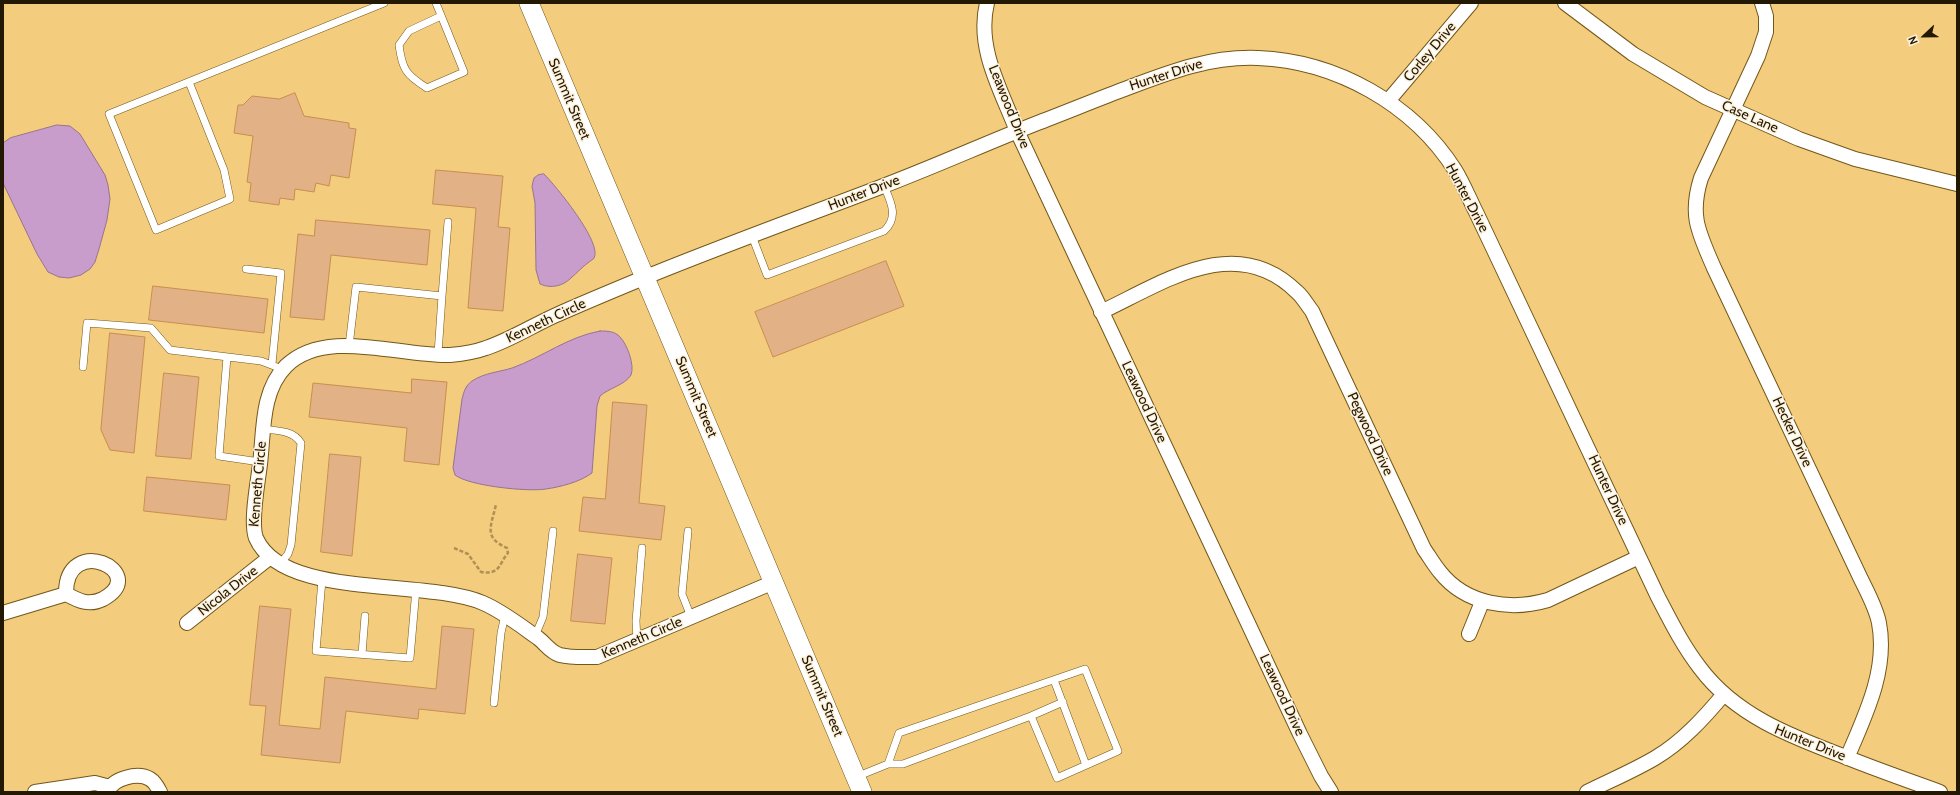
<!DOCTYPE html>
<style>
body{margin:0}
#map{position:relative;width:1960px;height:795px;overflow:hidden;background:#f3cc7d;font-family:Cabin,sans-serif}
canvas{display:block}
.frame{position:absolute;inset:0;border:4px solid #231801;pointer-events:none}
.north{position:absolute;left:1904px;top:16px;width:40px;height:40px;-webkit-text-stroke:3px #fdf1db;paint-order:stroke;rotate:248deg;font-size:11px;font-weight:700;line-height:16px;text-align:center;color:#231801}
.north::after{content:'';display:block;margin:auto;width:14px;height:18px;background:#231801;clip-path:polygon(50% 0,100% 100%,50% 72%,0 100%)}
</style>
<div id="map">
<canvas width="1960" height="795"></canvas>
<div class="frame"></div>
<div class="north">N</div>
</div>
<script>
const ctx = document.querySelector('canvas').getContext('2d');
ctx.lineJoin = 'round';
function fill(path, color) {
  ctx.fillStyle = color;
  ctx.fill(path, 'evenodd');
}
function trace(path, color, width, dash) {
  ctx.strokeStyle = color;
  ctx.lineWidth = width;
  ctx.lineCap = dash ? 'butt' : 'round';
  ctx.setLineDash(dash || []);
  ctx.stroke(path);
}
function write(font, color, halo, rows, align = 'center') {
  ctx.font = font + ' Cabin,sans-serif';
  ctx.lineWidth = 3;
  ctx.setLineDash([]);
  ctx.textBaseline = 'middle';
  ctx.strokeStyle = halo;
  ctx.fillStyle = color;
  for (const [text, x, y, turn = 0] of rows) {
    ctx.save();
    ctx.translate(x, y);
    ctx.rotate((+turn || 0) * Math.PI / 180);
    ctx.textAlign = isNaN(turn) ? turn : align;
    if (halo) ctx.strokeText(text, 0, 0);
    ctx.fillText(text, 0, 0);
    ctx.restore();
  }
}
const water = new Path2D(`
 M57 125 70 126 80 134 105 175 108 185 110 199 107 220 99 249 95 262 90 269 81 275 69 278 59 277 48 272 37 254 3 183V143L10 138Z
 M544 174C555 185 603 243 594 258 594 259 590 261 589 262 582 267 577 273 571 278 563 286 551 289 540 284L536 270 535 203 532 186 534 178 538 175Z
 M600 331C607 331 615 331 620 337 627 344 635 365 631 375 625 385 609 388 600 396L597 406 592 473C580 482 560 487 546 489 528 492 469 486 455 475L453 468 462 399C464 392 465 386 472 381 484 373 499 372 512 368 543 357 567 337 600 331Z`);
fill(water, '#c89ccb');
trace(water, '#96748e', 1);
const building = new Path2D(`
 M295 93 304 116 349 123V128L356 129 349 178 331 175 329 186 316 183 314 192 295 189 294 200 280 198 279 205 249 201 251 183 247 182 253 136 234 133 238 105H243L252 96 279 99Z
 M436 170 503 176 498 227 510 228 503 311 468 308 476 208 433 204Z
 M316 220 430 230 427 265 331 255 324 320 290 317 298 234 314 236Z
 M886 261 904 306 773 357 755 312Z
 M153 286 268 299 264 333 149 320Z
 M110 333 145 337 134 453 110 450 101 430Z
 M164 373 199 377 191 459 156 456Z
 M412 379 447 382 439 465 404 461 407 428 309 417 313 383 411 393Z
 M613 402 647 405 639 503 665 506 661 540 579 531 583 497 605 499Z
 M330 454 361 457 352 556 321 552Z
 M147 477 230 485 226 520 144 511Z
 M578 554 612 558 605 624 571 621Z
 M260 606 291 609 279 725 320 729 325 677 436 689 442 626 474 629 465 714 419 709 418 719 346 711 340 763 261 755 266 706 250 705Z`);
fill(building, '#e2b185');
trace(building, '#c98d50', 1);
const lane = new Path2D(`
 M436 3 464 72 427 88C406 75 402 69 399 45L409 31 441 16
 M189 82 224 170 230 199 156 230 109 114 384 3
 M752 236 767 275 884 231C899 217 891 202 884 186
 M246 269 281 273 272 364
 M442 296 448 222
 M349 346 356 287 442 296 438 354
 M227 357 219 456 260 462
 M83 367 87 323 151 328 170 350 261 361 282 369
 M263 429C277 431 293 430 301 443L291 545 288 554 280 564
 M688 531 682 594 691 617
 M322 580 316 651 410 658 416 589
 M535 636 543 617 553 531
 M637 640 636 621 642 548
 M362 654 365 616
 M1054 680 1086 765
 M494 703 501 633 505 615
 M1031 716 1063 702
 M856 777 888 764 899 733 1085 669 1118 751 1057 778 1031 716 903 764H888`);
const street = new Path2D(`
 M987 3C976 48 1001 90 1017 131L1300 734 1321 776 1331 792
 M1565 3 1633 54 1705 97 1799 139 1855 159 1957 184
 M1762 3 1766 16V32L1758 56 1701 178C1689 216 1699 233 1714 268L1859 575C1866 590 1876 607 1879 623 1888 670 1865 716 1847 758
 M1388 101 1471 3
 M1101 312C1163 283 1236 231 1297 292 1303 297 1307 305 1312 311L1424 549C1429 556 1434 565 1440 572 1466 605 1511 611 1548 600L1639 557
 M774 582 597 657C584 657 572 658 560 655 550 652 546 644 538 638 521 626 502 611 483 603 424 578 283 600 256 538 250 522 258 482 260 464 264 431 261 391 286 366 326 327 400 357 450 355 461 354 475 352 486 348 510 340 532 326 554 316 583 303 612 291 641 279 719 247 799 218 878 188 931 168 982 145 1035 124 1064 113 1093 101 1122 90 1167 73 1209 56 1258 58 1336 61 1413 104 1455 170 1463 183 1469 198 1476 212L1658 597C1671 622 1683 646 1700 668 1735 715 1790 736 1843 756 1875 769 1907 780 1940 792
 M3 613 66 594C79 601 89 606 103 599 152 572 65 532 66 594
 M187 623 269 558
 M1469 634 1482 602
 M35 792 95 783 110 787
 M108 792C112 778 138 772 150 779 155 782 158 788 160 792
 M1587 792C1609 781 1633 771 1655 758 1682 742 1704 718 1724 694`);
const secondary = new Path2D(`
 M529 3 862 792`);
trace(lane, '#735719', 8);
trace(street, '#735719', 16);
trace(secondary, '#735719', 20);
trace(new Path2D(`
 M454 548 468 554 481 572C501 575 499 563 508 553L507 548C482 537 492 525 496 504`), '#af9154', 2.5, [4, 2]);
trace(lane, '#fff', 7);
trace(street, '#fff', 14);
trace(secondary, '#fff', 19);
write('14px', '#231801', '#fdf1db', [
 ["Corley Drive",1430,52,-50],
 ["Hunter Drive",1166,75,-18],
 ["Summit Street",569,99,67],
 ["Leawood Drive",1009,107,68],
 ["Case Lane",1750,117,24],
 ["Hunter Drive",864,193,-21],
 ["Hunter Drive",1467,198,62],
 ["Kenneth Circle",546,321,-25],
 ["Summit Street",696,397,67],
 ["Leawood Drive",1144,402,65],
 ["Hecker Drive",1792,432,65],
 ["Pegwood Drive",1370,434,65],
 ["Kenneth Circle",258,484,-85],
 ["Hunter Drive",1608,490,65],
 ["Nicola Drive",228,591,-38],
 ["Kenneth Circle",642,638,-23],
 ["Leawood Drive",1282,695,65],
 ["Summit Street",822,696,67],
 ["Hunter Drive",1810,743,22]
]);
</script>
